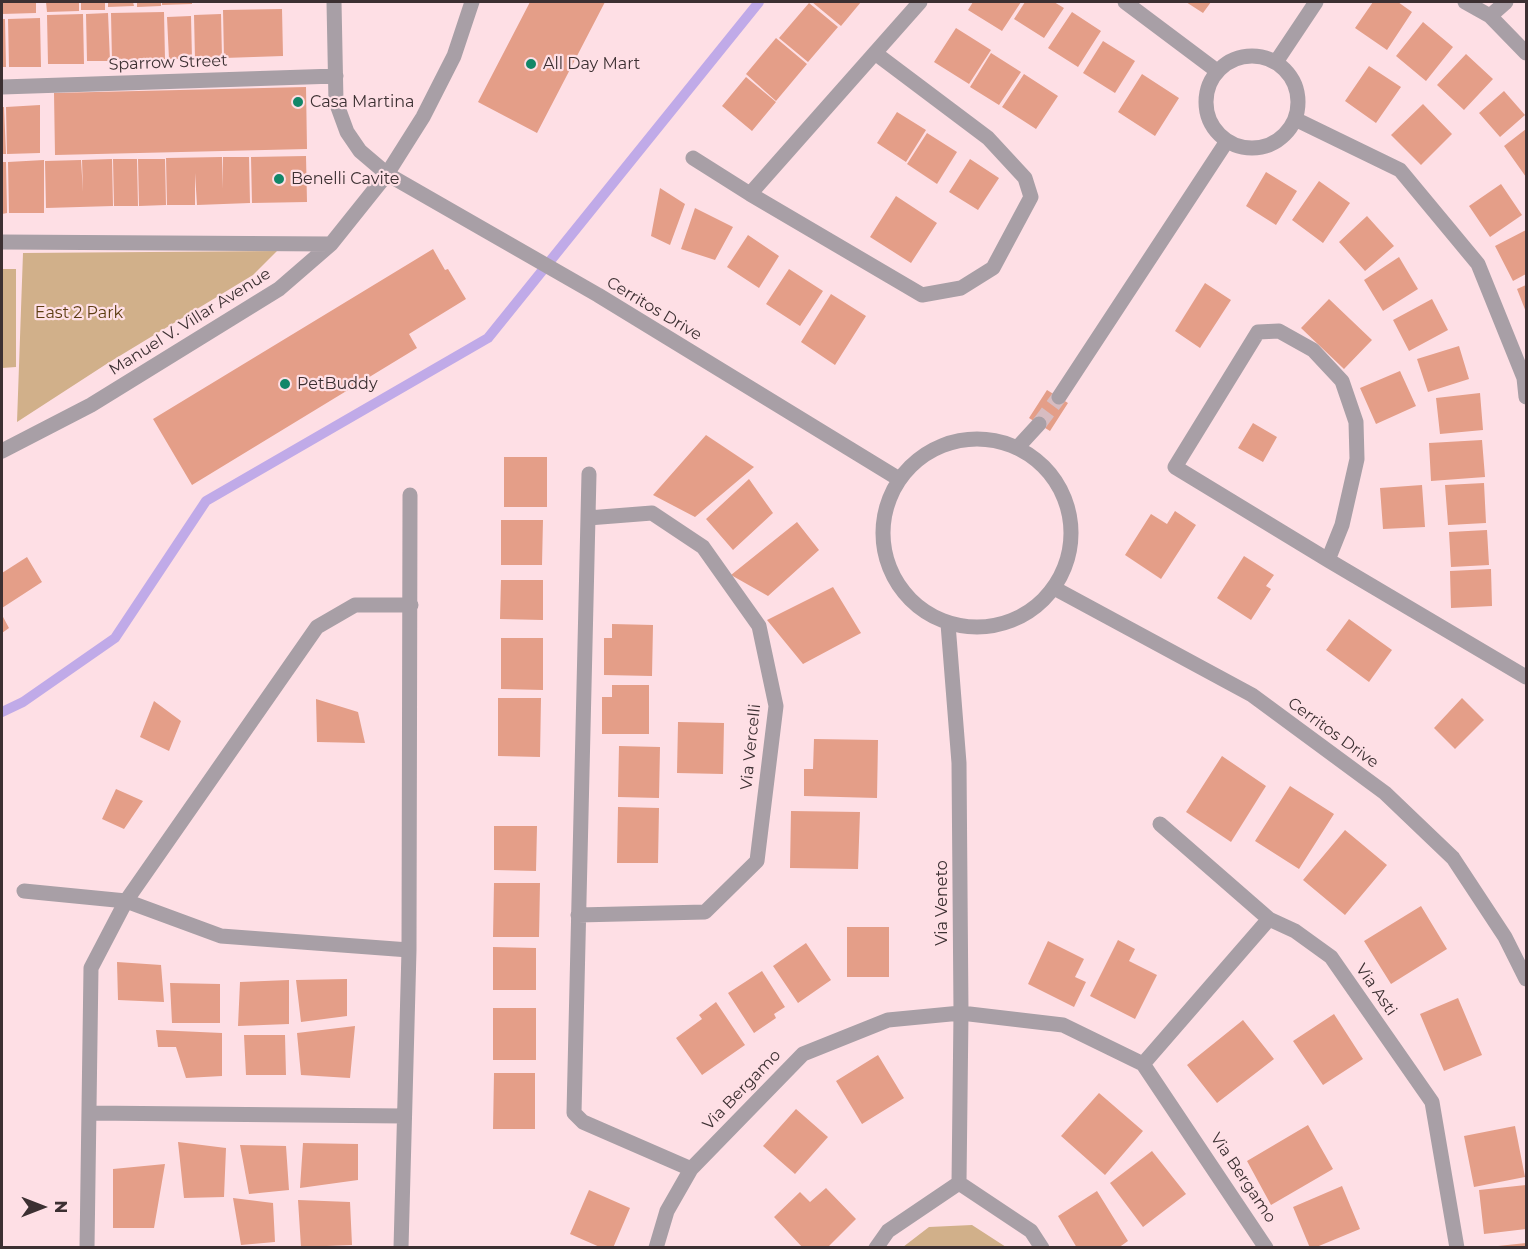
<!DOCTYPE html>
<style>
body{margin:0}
#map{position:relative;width:1528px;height:1249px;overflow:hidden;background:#fedfe5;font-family:Montserrat,sans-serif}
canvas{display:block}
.frame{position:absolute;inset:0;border:3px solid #3c3032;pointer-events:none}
.north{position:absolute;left:12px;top:1177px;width:60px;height:60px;-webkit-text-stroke:4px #fedfe5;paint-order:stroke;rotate:90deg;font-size:16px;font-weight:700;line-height:24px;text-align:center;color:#3c3032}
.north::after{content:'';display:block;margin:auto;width:21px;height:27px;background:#3c3032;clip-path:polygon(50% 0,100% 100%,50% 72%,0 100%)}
</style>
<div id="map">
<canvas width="1528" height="1249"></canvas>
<div class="frame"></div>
<div class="north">N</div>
</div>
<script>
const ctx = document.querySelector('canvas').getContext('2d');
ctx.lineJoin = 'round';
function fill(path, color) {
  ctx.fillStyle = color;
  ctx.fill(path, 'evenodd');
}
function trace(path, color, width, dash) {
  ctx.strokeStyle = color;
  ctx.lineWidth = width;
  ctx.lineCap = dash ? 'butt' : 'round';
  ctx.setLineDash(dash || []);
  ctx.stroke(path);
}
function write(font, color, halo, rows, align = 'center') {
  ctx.font = font + ' Montserrat,sans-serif';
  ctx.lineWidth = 4.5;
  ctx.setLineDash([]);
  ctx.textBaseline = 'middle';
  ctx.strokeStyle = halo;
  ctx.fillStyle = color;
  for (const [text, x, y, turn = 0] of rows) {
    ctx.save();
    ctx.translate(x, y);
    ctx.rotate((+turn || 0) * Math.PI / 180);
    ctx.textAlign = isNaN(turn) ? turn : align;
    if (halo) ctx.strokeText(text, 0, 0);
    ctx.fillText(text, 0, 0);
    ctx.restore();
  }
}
fill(new Path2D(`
 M277 251 253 275 108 363 17 422 23 253Z
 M2 269H16V367L2 368Z
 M972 1225 1006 1247H903L929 1227Z`), '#d1b08a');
trace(new Path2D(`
 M2 712 23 702 115 638 206 501 488 338 759 2`), '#c0aae8', 10);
fill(new Path2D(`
 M2 2H36V13L2 14Z
 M46 2H79V11L47 12Z
 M81 2H105V10H81Z
 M108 2H133L134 6 108 7Z
 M137 2H161V6L137 7Z
 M162 2H192V4L162 5Z
 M530 2H605L537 133 478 102Z
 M812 2H861L841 26Z
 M973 2H1021L1002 31 968 10Z
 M1025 2H1054L1064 8 1044 38 1014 19Z
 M1186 2H1211L1203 13Z
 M1373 2H1398L1412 12 1387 50 1355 28Z
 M809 3 838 27 808 62 779 38Z
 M282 9 283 56 224 58 223 10Z
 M164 12 165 59 112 61 111 13Z
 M1072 12 1101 31 1078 67 1048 48Z
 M108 13 110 61H87L86 14Z
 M83 14 84 64H48L47 15Z
 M221 14 222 58 195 59 194 15Z
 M191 16 192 59H169L167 17Z
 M40 18 41 67H9L8 19Z
 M2 19H5L6 67H2Z
 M1423 22 1453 47 1426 81 1396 56Z
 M956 28 991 50 969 84 934 62Z
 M776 38 807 64 776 101 746 74Z
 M1103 41 1135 61 1115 93 1083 73Z
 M991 53 1021 72 999 105 970 87Z
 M1466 54 1493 79 1464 110 1437 85Z
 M1369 66 1401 87 1376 123 1345 101Z
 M1024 74 1058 96 1036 129 1002 107Z
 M1142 74 1179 98 1155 136 1118 112Z
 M746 77 776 102 752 131 722 106Z
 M306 87 307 149 55 155 54 93Z
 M1504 91 1525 115 1500 137 1479 113Z
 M1423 104 1452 134 1421 165 1391 135Z
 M40 105V153L7 154 6 107Z
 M2 107H4L6 154H2Z
 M897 112 926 130 906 162 877 143Z
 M1526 129V177L1504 146Z
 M927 133 957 152 937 184 907 164Z
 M306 156 307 202 252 203 251 157Z
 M222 157 223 189V157H249L250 203 197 205 195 173V205H167L166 158Z
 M112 159 113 206 46 208 45 161 81 160 83 192 82 160Z
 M113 159H137L138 206H114Z
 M138 159H165L166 205 139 206Z
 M970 159 999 178 978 210 949 192Z
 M44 160V213H9L8 162Z
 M2 162H6L7 213 2 214Z
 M1266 172 1297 191 1276 225 1246 206Z
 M1319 181 1350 203 1323 243 1292 220Z
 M1501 184 1522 215 1490 237 1469 206Z
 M660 188 685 204 670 245 651 236Z
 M896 196 937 223 911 263 870 237Z
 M695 208 733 227 715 260 681 249Z
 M1367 216 1394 246 1365 271 1339 242Z
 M1526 230V274L1513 281 1495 246Z
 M748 235 779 256 759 288 727 267Z
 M433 249 445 270 448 269 466 299 409 334 417 348 192 485 153 419Z
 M1399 257 1418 289 1383 311 1364 280Z
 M789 269 823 291 800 326 766 304Z
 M1205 283 1231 300 1200 348 1175 331Z
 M1526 285V312L1517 289Z
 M831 294 866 316 835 365 801 342Z
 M1329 299 1372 340 1344 369 1301 328Z
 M1432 299 1448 330 1409 351 1393 320Z
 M1459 346 1469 379 1428 392 1417 359Z
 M1400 371 1416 406 1376 424 1360 388Z
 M1047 390 1068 403 1050 431 1029 418Z
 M1480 393 1483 430 1440 434 1436 398Z
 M1253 423 1277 437 1263 462 1238 448Z
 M706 435 754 467 695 517 653 495Z
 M1482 440 1485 477 1431 481 1429 443Z
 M504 457H547V507H504Z
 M749 479 773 513 733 550 706 519Z
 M1484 483 1486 523 1448 525 1445 485Z
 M1422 485 1425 527 1383 529 1380 488Z
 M1175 511 1196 525 1161 579 1125 555 1151 514 1167 524Z
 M501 520H543L542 565H501Z
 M797 522 819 550 768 596 731 575Z
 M1487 530 1489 565 1451 567 1449 532Z
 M1244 556 1274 575 1266 586 1271 589 1251 620 1217 598Z
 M27 557 42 582 2 608V573Z
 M1491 569 1492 606 1451 608 1450 571Z
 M501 580H543V620L500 619Z
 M833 587 861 633 803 664 767 620Z
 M2 615 9 628 2 633Z
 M1349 619 1392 650 1369 682 1326 650Z
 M612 624 653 625 652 676 604 675V638H612Z
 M501 638H543V690L501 689Z
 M612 685H649V734H602V697H612Z
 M498 698H541L540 757 498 756Z
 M1462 698 1484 720 1455 749 1434 728Z
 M316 699 358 712 365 743 317 742Z
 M154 701 181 721 169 751 140 737Z
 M678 722 724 723 723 774 677 773Z
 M814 739 878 740 877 798 804 796V769H813Z
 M619 746 660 747 659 798 618 797Z
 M1222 756 1266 786 1231 842 1186 812Z
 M1290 786 1334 814 1299 869 1255 841Z
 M116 789 143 801 124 829 102 819Z
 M618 807 659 808 658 863H617Z
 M791 811 860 812 858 869 790 868Z
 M494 826H537L536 871 494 870Z
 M1345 830 1387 865 1345 915 1303 880Z
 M494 883H540L539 937H493Z
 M1421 906 1447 949 1391 984 1364 941Z
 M847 927H889V977H847Z
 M1118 940 1135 949 1129 961 1157 975 1135 1019 1090 996Z
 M1048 941 1084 959 1075 977 1086 982 1074 1007 1028 984Z
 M806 943 831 980 798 1003 773 966Z
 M493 947 536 948V990H493Z
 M117 962 161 965 164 1002 118 1000Z
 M762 971 785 1007 774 1014 776 1018 754 1033 728 993Z
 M347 979V1016L301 1022 296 980Z
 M289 980V1024L238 1026 240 982Z
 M170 983 220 984V1023H172Z
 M1458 998 1482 1055 1444 1071 1420 1014Z
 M716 1002 745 1045 702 1075 676 1038 702 1019 699 1015Z
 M493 1008H536V1060H493Z
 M1334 1014 1363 1059 1323 1085 1293 1041Z
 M1243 1020 1274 1059 1217 1103 1187 1065Z
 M355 1026 350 1078 301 1075 297 1033Z
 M156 1030 222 1033V1076L186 1078 176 1047H158Z
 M244 1035H285L286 1075H246Z
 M878 1055 904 1098 862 1124 836 1081Z
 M494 1073H535V1129H493Z
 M1099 1093 1143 1131 1105 1175 1061 1136Z
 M796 1109 828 1137 795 1174 763 1146Z
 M1308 1125 1333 1169 1271 1205 1247 1161Z
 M1515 1126 1525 1177 1474 1187 1464 1136Z
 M178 1142 226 1148 224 1197 184 1198Z
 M303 1143 358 1144V1180L300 1188Z
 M240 1145 286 1146 289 1190 249 1194Z
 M1152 1151 1186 1194 1143 1227 1110 1183Z
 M165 1164 154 1228H113V1169Z
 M1526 1185V1229L1484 1234 1479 1190Z
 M1342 1186 1360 1229 1314 1248H1310L1293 1207Z
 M826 1188 856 1219 827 1248H803L774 1217 800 1192 810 1202Z
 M589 1190 630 1208 613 1248H602L570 1234Z
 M1097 1191 1128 1241 1118 1248H1077L1058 1216Z
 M233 1198 273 1203 275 1242 241 1245Z
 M298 1200 350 1202 352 1245 301 1247Z
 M1526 1243V1248H1498V1246Z`), '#e49e88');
trace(new Path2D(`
 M1039 424 1059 397`), '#d7bcc1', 15, [15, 8]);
trace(new Path2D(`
 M334 2 336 102 347 132 360 151 387 174 598 295 899 479
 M1125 2 1217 71
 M1465 2 1490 16 1526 53
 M1490 16 1506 2
 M1206 102a46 46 0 1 1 92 0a46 46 0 1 1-92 0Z
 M1276 62 1316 2
 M2 87 336 76
 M1295 119 1400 170 1478 264 1524 378 1526 397
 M693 158 750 194 922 295 961 288 993 268 1031 197 1025 178 988 138 875 53
 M750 194 920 2
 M2 242 331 244
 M1059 397 1227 141
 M883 533a94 94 0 1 1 188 0a94 94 0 1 1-188 0Z
 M1017 448 1039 424
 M2 451 91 405 279 289 331 244 387 174 423 117 454 56 472 2
 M589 474 574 1113 583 1122 691 1169
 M1328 560 1342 525 1357 459 1356 422 1342 381 1313 350 1279 331 1258 332 1175 467 1328 560 1526 677
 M1054 588 1252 695 1385 793 1453 858 1505 937 1526 979
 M948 624 959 763 961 1013 959 1183
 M1160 824 1269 919 1295 931 1331 957 1432 1102 1457 1248
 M24 891 126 901 221 936 409 950
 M578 915 705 912 757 861 776 706 759 626 703 547 652 513 588 518
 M1143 1064 1269 919
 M89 1113 404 1116
 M87 1248 91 968 126 901 317 627 355 605H411
 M401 1248 409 950 410 495
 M656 1248 667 1211 691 1169 803 1054 888 1020 961 1013 1063 1025 1143 1064 1266 1248
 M876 1248 888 1231 959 1183 1031 1231 1042 1248`), '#a89fa6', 15);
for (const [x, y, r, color] of [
 [531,64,6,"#128768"],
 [298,102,6,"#128768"],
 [279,179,6,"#128768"],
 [285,384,6,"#128768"]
]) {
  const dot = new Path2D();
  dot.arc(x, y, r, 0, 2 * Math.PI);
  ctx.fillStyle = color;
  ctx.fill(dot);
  trace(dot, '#fedfe5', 2);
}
write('16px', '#3c3032', '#fedfe5', [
 ["Sparrow Street",168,63,-2],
 ["Cerritos Drive",654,309,31],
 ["Manuel V. Villar Avenue",190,322,-32],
 ["Cerritos Drive",1333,733,36],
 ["Via Vercelli",751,747,-84],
 ["Via Veneto",942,903,-90],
 ["Via Asti",1376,990,55],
 ["Via Bergamo",742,1090,-46],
 ["Via Bergamo",1243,1178,56]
]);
write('16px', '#3c3032', '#fedfe5', [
 ["All Day Mart",543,64],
 ["Casa Martina",310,102],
 ["Benelli Cavite",291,179],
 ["PetBuddy",297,384]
], 'left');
write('16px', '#5d3d12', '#fedfe5', [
 ["East 2 Park",79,313]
]);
</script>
